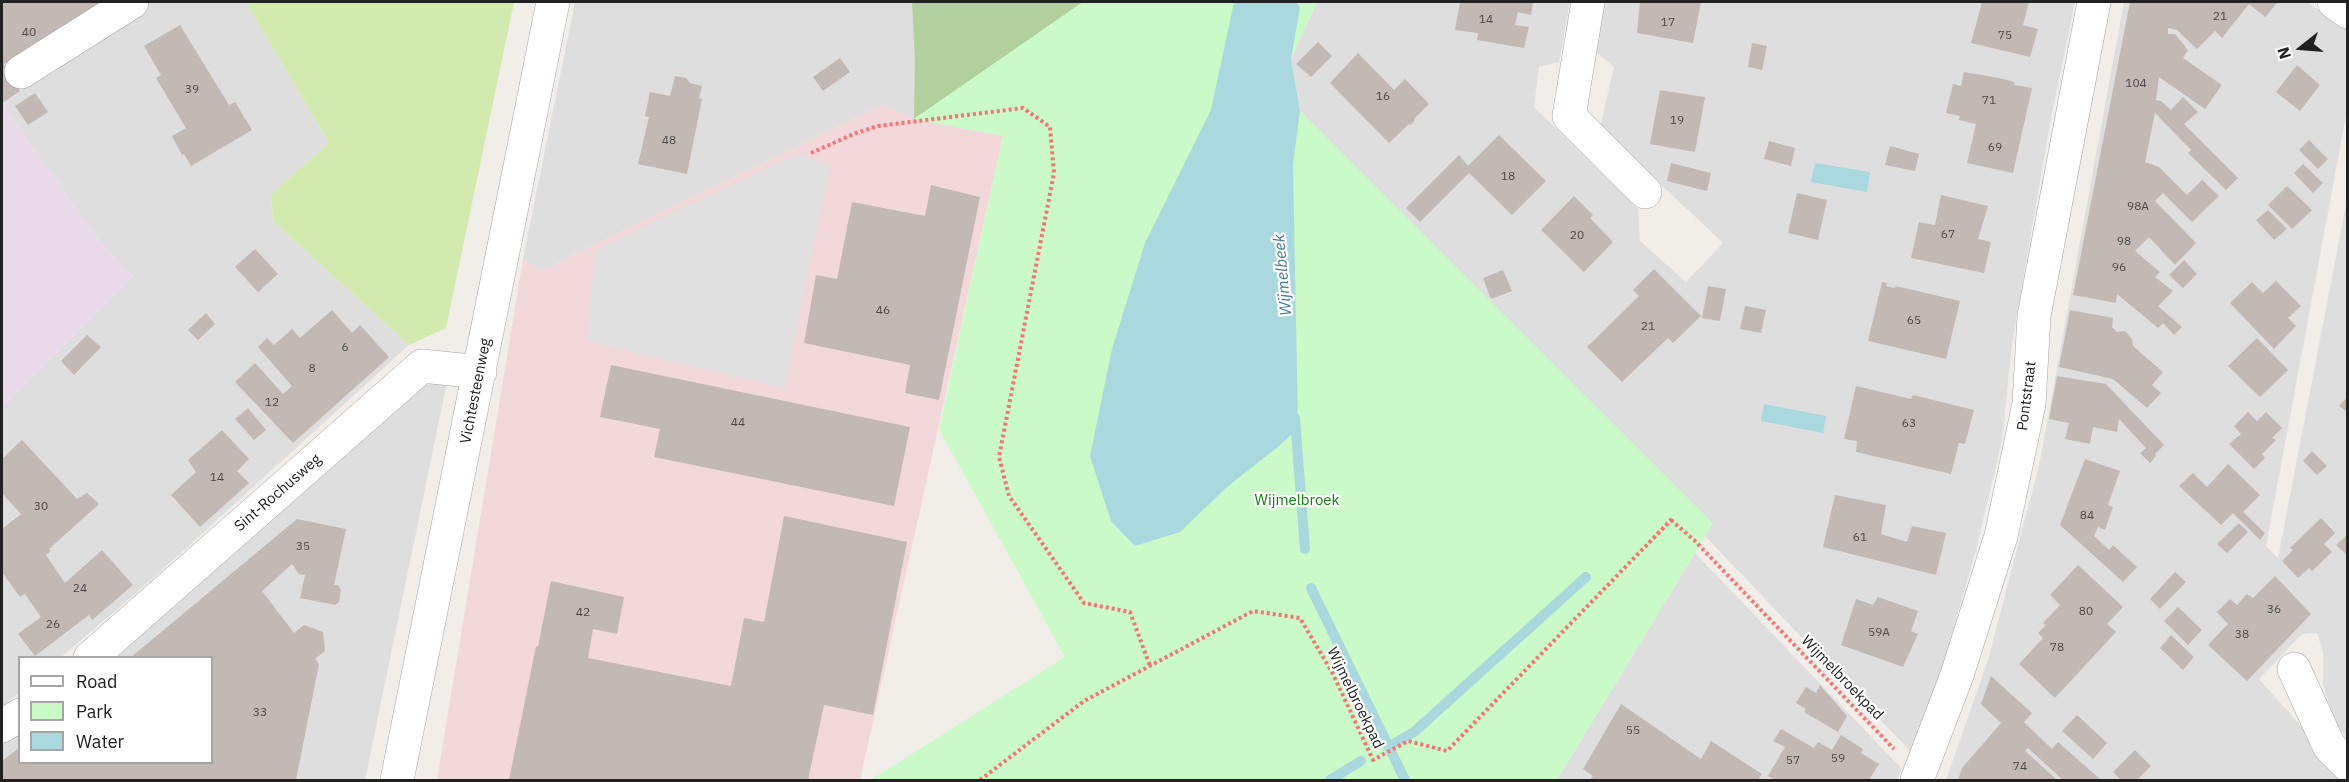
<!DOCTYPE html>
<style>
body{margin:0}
#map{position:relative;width:2349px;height:782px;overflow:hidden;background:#f1ede8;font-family:"IBM Plex Sans",sans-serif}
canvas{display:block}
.frame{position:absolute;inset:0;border:3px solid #212121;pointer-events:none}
.legend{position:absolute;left:18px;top:656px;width:195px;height:108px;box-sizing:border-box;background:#fff;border:2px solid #a6a6a6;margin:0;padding:8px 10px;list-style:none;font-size:18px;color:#212121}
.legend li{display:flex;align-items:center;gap:12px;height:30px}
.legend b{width:30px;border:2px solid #a6a6a6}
.north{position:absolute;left:2271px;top:18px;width:60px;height:60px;-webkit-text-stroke:4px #fff;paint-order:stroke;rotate:253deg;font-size:16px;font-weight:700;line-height:24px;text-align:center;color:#212121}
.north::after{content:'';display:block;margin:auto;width:21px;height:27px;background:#212121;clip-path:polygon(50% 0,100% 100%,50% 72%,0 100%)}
</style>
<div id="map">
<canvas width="2349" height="782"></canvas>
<div class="frame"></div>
<ul class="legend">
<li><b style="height:8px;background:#fff"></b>Road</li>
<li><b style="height:16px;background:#c9fac7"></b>Park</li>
<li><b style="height:16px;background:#a9d8de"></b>Water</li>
</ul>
<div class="north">N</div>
</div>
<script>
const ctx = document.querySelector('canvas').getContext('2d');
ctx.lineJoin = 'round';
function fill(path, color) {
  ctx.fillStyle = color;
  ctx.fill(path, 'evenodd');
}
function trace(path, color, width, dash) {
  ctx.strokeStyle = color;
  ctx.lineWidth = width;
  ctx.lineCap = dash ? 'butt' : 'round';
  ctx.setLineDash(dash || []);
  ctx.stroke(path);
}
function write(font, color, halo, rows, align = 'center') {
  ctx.font = font + ' "IBM Plex Sans",sans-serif';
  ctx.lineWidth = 4.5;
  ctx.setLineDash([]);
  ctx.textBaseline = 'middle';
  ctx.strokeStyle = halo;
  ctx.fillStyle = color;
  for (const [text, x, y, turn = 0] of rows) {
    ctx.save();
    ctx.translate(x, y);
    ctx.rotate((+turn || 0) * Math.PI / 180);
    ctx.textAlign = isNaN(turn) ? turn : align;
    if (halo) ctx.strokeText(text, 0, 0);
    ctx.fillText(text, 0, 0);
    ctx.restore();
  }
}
fill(new Path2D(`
 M145 2H246L329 143 271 194 273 221 409 345 150 581 61 657 20 658 19 693 2 706V407L133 276 96 237 4 107 20 91Z
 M575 2H1083L914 119 882 105 540 271 523 259Z
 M1317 2H1570L1559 62 1539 67 1534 107 1638 209 1640 241 1686 282 1723 243 1600 127 1614 67 1593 49 1603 2H2075L2051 117 2012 344 2002 440 1977 546 1942 669 1911 752 1705 536 1712 523 1300 111 1291 59Z
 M2124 2H2307L2347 29V110L2266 546 2278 558 2347 199V738L2335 722 2323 685V652L2317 633 2302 634 2259 679 2347 778V780H1946L1988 660 2039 466Z
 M448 377 365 780H2V736L19 723 20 762H212V658L104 657 421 387Z
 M1695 553 1902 769 1896 780H1557Z`), '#dfdede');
fill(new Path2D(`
 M882 105 914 119 1003 136 860 780H437L523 259 540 271Z`), '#f2d8da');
fill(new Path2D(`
 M2 2H145L20 91 4 107 96 237 133 276 2 407Z`), '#eadae9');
fill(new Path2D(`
 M246 2H514L446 328 409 345 273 221 271 194 329 143Z`), '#d3eaaf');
fill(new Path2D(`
 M912 2H1083L914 119 915 61Z`), '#b2d09d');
fill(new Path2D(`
 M1083 2H1317L1291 59 1300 111 1713 523 1557 780H871L1065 657 939 429 1003 136 914 119Z`), '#c9fac7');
fill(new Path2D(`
 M797 154 830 165 784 388 587 341 595 250Z`), '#e1e1e1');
fill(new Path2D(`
 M1234 2H1296L1300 7 1291 59 1300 111 1293 164 1298 428 1279 446 1227 487 1180 532 1135 546 1111 521 1090 456 1112 349 1145 243 1211 110Z
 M1815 163 1870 172 1867 192 1811 182Z
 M1764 404 1826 416 1823 433 1761 421Z`), '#a9d8de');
trace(new Path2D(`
 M1295 418 1305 549
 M1311 588 1405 780
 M1395 743 1414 732 1586 577
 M1330 780 1361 761`), '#a9d8de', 10);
fill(new Path2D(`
 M2 2H108L4 64 20 91 2 103Z
 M1460 2H1533L1531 15 1518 12 1515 25 1529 27 1524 48 1477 40 1478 33 1455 30Z
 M1640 2H1701L1693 43 1637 33Z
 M1982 2H2029L2023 25 2038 29 2030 57 1971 43Z
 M2130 2 2277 3 2265 17 2249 4 2222 38 2215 31 2197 49 2177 30 2168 28V34H2175L2188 50 2183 58 2222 85 2205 109 2159 77 2156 100 2161 101 2171 110 2183 97 2198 112 2184 124 2238 178 2226 190 2188 153 2191 150 2155 113 2145 162 2159 167 2187 195 2202 180 2219 196 2192 222 2163 193 2155 201 2196 243 2175 265 2149 237 2135 251 2160 272 2155 277 2173 291 2158 306 2182 327 2174 335 2163 323 2158 328 2117 294 2116 303 2073 295Z
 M180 25 229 105 235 102 252 130 191 166 184 154 182 155 172 136 186 128 156 78 161 75 144 46Z
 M1318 42 1332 56 1311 77 1296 64Z
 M1752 43 1767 46 1762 70 1748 67Z
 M1358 53 1394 90 1405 79 1429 104 1414 119 1415 120 1411 125 1409 124 1389 143 1330 83Z
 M840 58 850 72 823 91 813 77Z
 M2297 65 2320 85 2300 111 2276 92Z
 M1964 72 1999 78 2015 82 2014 85 2032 88 2013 173 1967 163 1976 124 1959 120 1960 116 1946 113 1953 84 1961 86Z
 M675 76 686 78 690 83 702 86 699 98 702 99 687 174 638 164 649 117 645 116 650 92 670 96Z
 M1660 90 1705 97 1695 152 1650 144Z
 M35 93 48 112 28 125 15 106Z
 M1499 135 1546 181 1512 215 1469 173 1420 222 1406 208 1459 155 1468 166Z
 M2309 140 2328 159 2318 169 2299 150Z
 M1769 141 1795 148 1791 166 1764 159Z
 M1890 146 1919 154 1915 171 1885 165Z
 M1671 163 1711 173 1707 191 1667 181Z
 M2303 164 2323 183 2313 193 2294 173Z
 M931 185 980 197 939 400 905 393 910 365 804 343 816 275 837 279 852 202 925 216Z
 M2287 186 2312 210 2292 229 2268 205Z
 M1797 193 1827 200 1818 240 1788 233Z
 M1941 195 1988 206 1978 239 1991 242 1984 273 1911 258 1919 222 1935 225Z
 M1574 196 1593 215 1590 218 1613 242 1584 272 1541 230Z
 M2268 210 2287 229 2274 240 2256 220Z
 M255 249 278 274 258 292 235 267Z
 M2184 260 2197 274 2183 288 2169 275Z
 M1654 269 1701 316 1673 343 1668 338 1622 382 1587 347 1639 296 1633 290Z
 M1503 270 1512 291 1491 299 1483 278Z
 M2276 281 2301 306 2288 318 2296 326 2274 349 2230 303 2252 282 2263 293Z
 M1882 282 1887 283 1886 286 1895 288 1896 286 1960 301 1946 359 1868 341Z
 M1708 286 1726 289 1720 321 1702 318Z
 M1745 306 1766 310 1761 333 1740 329Z
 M332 310 352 333 360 325 389 357 293 443 235 382 255 363 283 394 292 386 258 347 267 338 274 345 292 329 300 338Z
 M2070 310 2113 318 2112 327 2117 332 2125 331 2132 339 2133 346 2163 372 2152 385 2161 393 2147 408 2113 379 2059 367Z
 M206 313 215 324 198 340 188 330Z
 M87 335 101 347 74 375 61 361Z
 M2257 338 2288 370 2260 397 2228 366Z
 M611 365 910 427 894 506 654 457 660 429 600 417Z
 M2057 376 2106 384 2164 445 2155 454 2156 456 2150 463 2140 453 2146 448 2119 419 2117 432 2093 427 2090 444 2065 439 2069 423 2049 419Z
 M1856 386 1911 399 1913 395 1974 410 1965 444 1959 443 1951 474 1856 452 1857 441 1844 439Z
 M2348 396V413L2339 406Z
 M248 408 266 430 254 440 235 419Z
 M2248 412 2257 421 2266 412 2282 428 2272 438 2276 440 2262 454 2265 458 2254 469 2229 444 2241 434 2234 426Z
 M222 430 249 459 237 471 249 483 200 527 171 495 196 472 188 460Z
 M22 440 77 499 87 493 99 504 49 549 51 551 46 555 65 583 102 550 133 585 92 620 89 615 35 656 18 634 41 617 25 594 20 597 2 572V529L21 514 2 493V459Z
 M2312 451 2327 466 2317 475 2303 461Z
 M2085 459 2120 471 2108 505 2113 507 2105 530 2098 527 2094 536 2109 550 2113 545 2137 567 2123 582 2060 525Z
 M2228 464 2260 495 2243 512 2265 533 2260 540 2233 513 2221 525 2179 486 2193 473 2207 487Z
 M1835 495 1886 505 1881 534 1907 542 1912 526 1946 533 1936 575 1823 547Z
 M784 516 907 542 873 715 824 705 808 780H509L536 646 538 647 551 581 624 597 617 634 593 629 588 658 731 686 744 618 764 622Z
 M2321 518 2335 533 2324 544 2332 552 2312 571 2309 568 2298 578 2282 561 2293 550 2290 548Z
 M297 519 346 529 334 585H338L341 590 339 602 335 605 300 598 305 575 299 574 292 564 262 591 294 633 304 625 323 632 325 651 315 659 319 664 296 780H2V761L20 747V762H212V658H130Z
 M2239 523 2248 532 2227 553 2217 544Z
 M2348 534V556L2336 545Z
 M2078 565 2123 607 2107 624 2116 632 2055 698 2019 664 2043 638 2038 633 2046 625 2043 623 2060 605 2050 595Z
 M2175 572 2186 582 2160 609 2150 599Z
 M2275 576 2311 614 2247 681 2208 645 2228 624 2217 612 2230 599 2237 605 2247 594 2253 598Z
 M1878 597 1918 611 1911 631 1918 634 1903 667 1841 645 1856 599 1873 605Z
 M2178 607 2202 630 2188 645 2164 621Z
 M2171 635 2194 657 2183 670 2160 648Z
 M1991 676 2032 713 2024 722 2052 749 2058 742 2101 780H2063L2028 748 2025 751 2055 778 2053 780H1958L1962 768 2001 723 1981 704Z
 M1820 685 1847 716 1838 732 1804 712 1806 709 1796 703 1806 687 1816 693Z
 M1621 704 1701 759 1711 741 1762 774 1758 780H1590L1593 776 1583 769Z
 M2077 715 2107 743 2093 759 2062 731Z
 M1781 729 1814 748 1818 742 1832 750 1841 735 1863 749 1861 753 1879 764 1869 780H1776L1768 776 1785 747 1773 741Z
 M2135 750 2151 766 2137 780H2121L2113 772Z`), '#c2b9b4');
const minor = new Path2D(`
 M1588 2 1569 116 1645 192
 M2334 2 2348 12
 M21 72 132 2
 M90 658 422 366 480 372
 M2294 669 2329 746 2348 765
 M2 726 20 715
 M397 780 553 2
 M1917 780 1957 675 2001 536 2029 404 2034 316 2094 2`);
trace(minor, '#a5a5a5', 34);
trace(new Path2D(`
 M811 153 856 133 878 126 1023 108 1050 127 1054 173 999 457 1009 496 1084 603 1130 612 1150 666
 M1671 520 1694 540 1894 749
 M980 780 1084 701 1253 611 1300 618 1333 674 1373 760 1408 741 1447 751 1671 520 1646 546`), '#f97273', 4, [3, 3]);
trace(minor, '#fff', 33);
write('12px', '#494746', null, [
 ["21",2220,17],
 ["14",1486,20],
 ["17",1668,23],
 ["40",29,33],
 ["75",2005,36],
 ["104",2136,84],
 ["39",192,90],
 ["16",1383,97],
 ["71",1989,101],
 ["19",1677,121],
 ["48",669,141],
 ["69",1995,148],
 ["18",1508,177],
 ["98A",2138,207],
 ["67",1948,235],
 ["20",1577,236],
 ["98",2124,242],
 ["96",2119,268],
 ["46",883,311],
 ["65",1914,321],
 ["21",1648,327],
 ["6",345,348],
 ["8",312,369],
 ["12",272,403],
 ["44",738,423],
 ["63",1909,424],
 ["14",217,478],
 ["30",41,507],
 ["84",2087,516],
 ["61",1860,538],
 ["35",303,547],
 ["24",80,589],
 ["36",2274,610],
 ["80",2086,612],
 ["42",583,613],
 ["26",53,625],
 ["59A",1879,633],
 ["38",2242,635],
 ["78",2057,648],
 ["33",260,713],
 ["55",1633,731],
 ["59",1838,759],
 ["57",1793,761],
 ["74",2020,767]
]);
write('15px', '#212121', '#fff', [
 ["Vichtesteenweg",476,391,-79],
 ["Pontstraat",2027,396,-83],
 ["Sint-Rochusweg",278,493,-41],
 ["Wijmelbroekpad",1842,678,46],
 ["Wijmelbroekpad",1355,698,64]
]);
write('15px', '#10820d', '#fff', [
 ["Wijmelbroek",1297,501]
]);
write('italic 16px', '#44799a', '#fff', [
 ["Wijmelbeek",1283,275,-95]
]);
</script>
